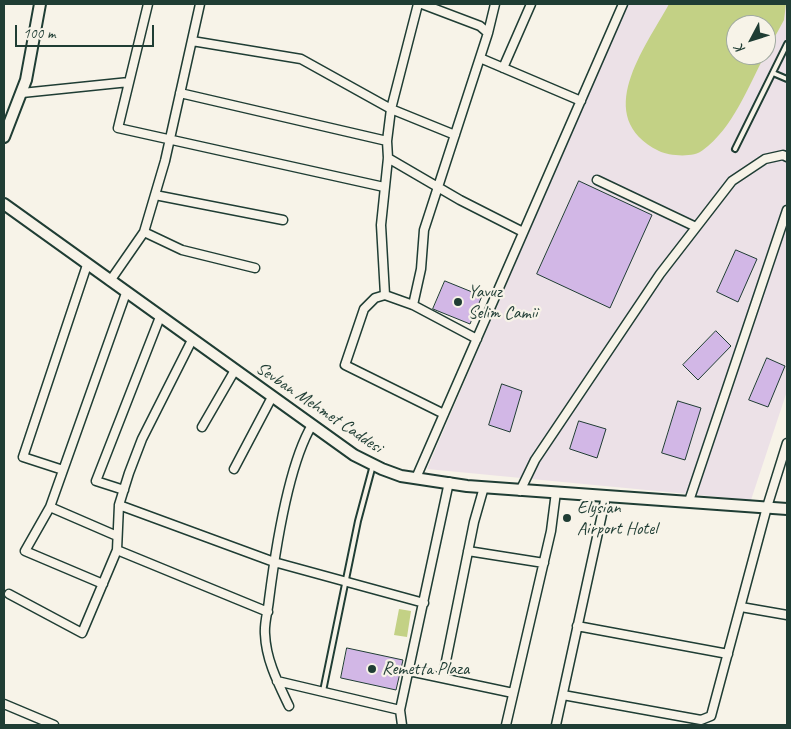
<!DOCTYPE html>
<style>
body{margin:0}
#map{position:relative;width:791px;height:729px;overflow:hidden;background:#f7f3e8;font-family:Caveat,sans-serif}
canvas{display:block}
.frame{position:absolute;inset:0;border:5px solid #1f3d34;pointer-events:none}
.north{position:absolute;left:726px;top:15px;width:50px;height:50px;box-sizing:border-box;background:#f7f3e8;border:1px solid #a1aaa0;border-radius:50%;rotate:230deg;font-size:14px;font-weight:700;line-height:20px;text-align:center;color:#1f3d34}
.north::after{content:'';display:block;margin:auto;width:18px;height:22px;background:#1f3d34;clip-path:polygon(50% 0,100% 100%,50% 72%,0 100%)}
.scale{position:absolute;left:15px;top:25px;width:139px;height:22px;box-sizing:border-box;border:2px solid #1f3d34;border-top:0;padding-left:6px;font-size:15px;line-height:18px;white-space:nowrap;color:#1f3d34;-webkit-text-stroke:4px #f7f3e8;paint-order:stroke}
</style>
<div id="map">
<canvas width="791" height="729"></canvas>
<div class="frame"></div>
<div class="north">K</div>
<div class="scale">100 m</div>
</div>
<script>
const ctx = document.querySelector('canvas').getContext('2d');
ctx.lineJoin = 'round';
function fill(path, color) {
  ctx.fillStyle = color;
  ctx.fill(path, 'evenodd');
}
function trace(path, color, width, dash) {
  ctx.strokeStyle = color;
  ctx.lineWidth = width;
  ctx.lineCap = dash ? 'butt' : 'round';
  ctx.setLineDash(dash || []);
  ctx.stroke(path);
}
function write(font, color, halo, rows, align = 'center') {
  ctx.font = font + ' Caveat,sans-serif';
  ctx.lineWidth = 4.5;
  ctx.setLineDash([]);
  ctx.textBaseline = 'middle';
  ctx.strokeStyle = halo;
  ctx.fillStyle = color;
  for (const [text, x, y, turn = 0] of rows) {
    ctx.save();
    ctx.translate(x, y);
    ctx.rotate((+turn || 0) * Math.PI / 180);
    ctx.textAlign = isNaN(turn) ? turn : align;
    if (halo) ctx.strokeText(text, 0, 0);
    ctx.fillText(text, 0, 0);
    ctx.restore();
  }
}
fill(new Path2D(`
 M627 4H787V391L751 500 427 469ZM736 25H766V55H736Z`), '#ece1e7');
fill(new Path2D(`
 M669 4H786L784 20 766 53V25H736V55H765C748 87 733 128 703 150 694 158 669 156 659 151 591 117 645 48 669 4Z
 M399 609 411 611 407 637 394 635Z`), '#c3d185');
const building = new Path2D(`
 M579 181 652 215 610 308 537 274Z
 M736 250 757 259 738 302 717 292Z
 M445 281 482 296 470 324 433 309Z
 M716 331 731 346 698 380 683 365Z
 M767 358 785 366 768 407 749 400Z
 M502 384 522 391 510 432 489 425Z
 M678 401 701 408 685 460 662 453Z
 M579 421 606 429 597 458 570 449Z
 M347 648 403 660 396 690 341 678Z`);
fill(building, '#d2b7e6');
trace(building, '#1f3d34', 1);
const lane = new Path2D(`
 M773 73 787 79
 M735 149 787 44
 M323 691 358 521 373 465`);
const street = new Path2D(`
 M148 4 118 128 384 187
 M488 33 495 4
 M192 41 301 59 391 109 455 135
 M480 58 581 101
 M503 68 531 4
 M22 93 129 82
 M180 93 387 141
 M388 158 460 200 523 232
 M597 180 696 227
 M155 195 283 220
 M144 232 182 250 255 268
 M110 281 144 232 165 161 200 4
 M385 295 381 225 388 158 387 141 391 109 418 4
 M413 305 421 269 424 230 488 33 480 26 422 4
 M444 414 345 365 364 309 375 298 385 295 413 305 477 339
 M202 427 235 370
 M234 469 272 397
 M63 470 23 457 87 265
 M416 478 623 4
 M124 490 96 481 160 317
 M520 491 535 460 660 274 732 181 765 159 783 155 787 157
 M689 501 787 210
 M119 505 274 562 424 603
 M50 507 117 536
 M117 550 268 612
 M468 551 544 563
 M103 584 25 551 50 507 126 293
 M9 594 82 633 117 550 119 505 129 473 142 439 192 340
 M741 607 787 615
 M577 626 728 654
 M409 671 513 693
 M443 676 474 522 484 487
 M277 681 400 710
 M563 695 701 720 711 716 767 507 787 443
 M4 704 54 725
 M289 706C278 683 266 660 265 634 264 623 268 611 269 600 275 553 288 465 312 425
 M402 725 400 710 449 482
 M506 725 551 531 556 492
 M556 725 606 496`);
const secondary = new Path2D(`
 M4 137 26 80 40 4
 M4 204 354 455 382 469 401 476 467 486 787 509`);
trace(lane, '#1f3d34', 8);
trace(street, '#1f3d34', 11);
trace(secondary, '#1f3d34', 14);
trace(lane, '#f7f3e8', 4);
trace(street, '#f7f3e8', 8);
trace(secondary, '#f7f3e8', 10);
for (const [x, y, r, color] of [
 [458,302,5,"#1f3d34"],
 [567,518,5,"#1f3d34"],
 [372,669,5,"#1f3d34"]
]) {
  const dot = new Path2D();
  dot.arc(x, y, r, 0, 2 * Math.PI);
  ctx.fillStyle = color;
  ctx.fill(dot);
  trace(dot, '#f7f3e8', 2);
}
write('18px', '#1f3d34', '#f7f3e8', [
 ["Yavuz",468,292],
 ["Selim Camii",468,313],
 ["Elysian",577,508],
 ["Airport Hotel",577,529],
 ["Remetta Plaza",382,669]
], 'left');
write('18px', '#1f3d34', '#f7f3e8', [
 ["Sevban Mehmet Caddesi",319,408,34]
]);
</script>
